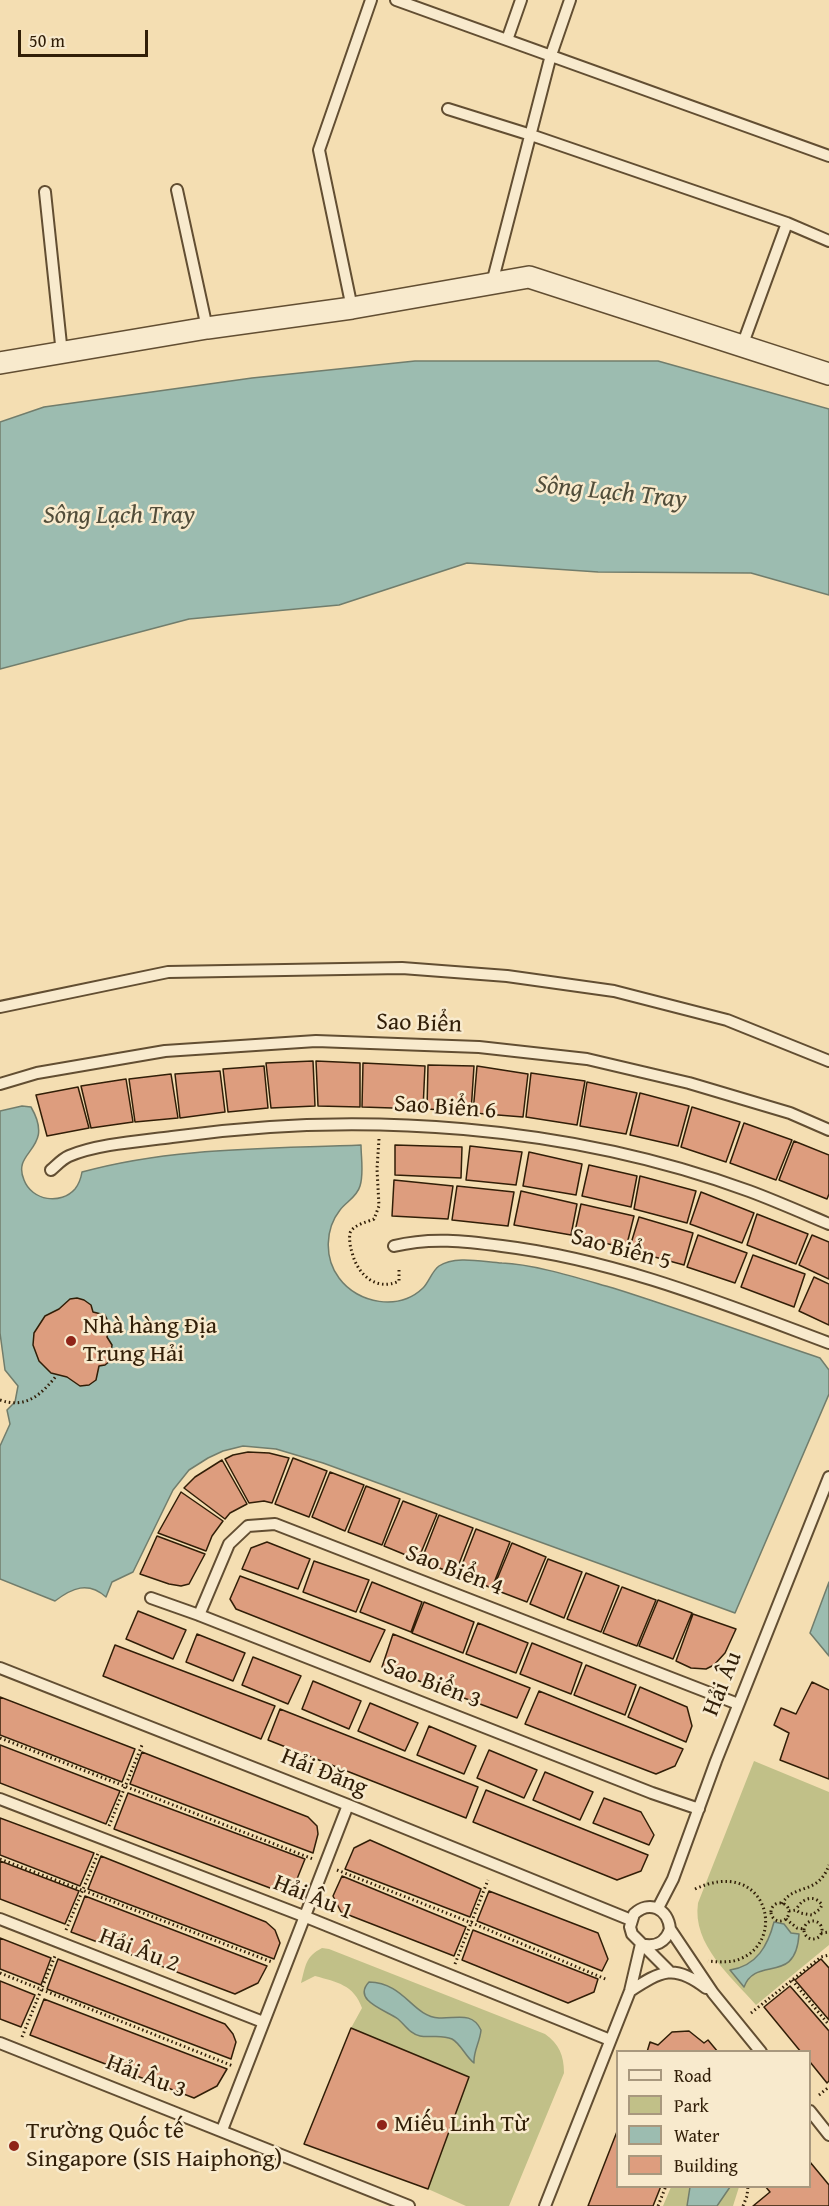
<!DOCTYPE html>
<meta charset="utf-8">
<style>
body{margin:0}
#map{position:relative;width:829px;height:2206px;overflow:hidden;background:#f4deb2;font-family:"Gentium Book Plus",serif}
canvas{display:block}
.legend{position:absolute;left:616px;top:2050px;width:195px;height:138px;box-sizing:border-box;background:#f8eacd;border:2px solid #a8987e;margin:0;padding:8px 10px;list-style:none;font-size:18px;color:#311e07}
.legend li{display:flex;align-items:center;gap:12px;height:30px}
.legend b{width:30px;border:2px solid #a8987e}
.scale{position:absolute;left:18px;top:30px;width:130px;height:27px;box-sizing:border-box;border:3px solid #311e07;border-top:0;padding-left:8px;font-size:18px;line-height:21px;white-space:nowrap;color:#311e07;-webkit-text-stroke:4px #f8eacd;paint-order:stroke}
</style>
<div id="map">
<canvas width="829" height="2206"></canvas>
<ul class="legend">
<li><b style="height:8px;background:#f8eacd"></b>Road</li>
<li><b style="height:16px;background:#c1c088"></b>Park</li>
<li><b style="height:16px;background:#9cbcb0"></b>Water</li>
<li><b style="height:16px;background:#dd9d7e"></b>Building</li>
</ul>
<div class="scale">50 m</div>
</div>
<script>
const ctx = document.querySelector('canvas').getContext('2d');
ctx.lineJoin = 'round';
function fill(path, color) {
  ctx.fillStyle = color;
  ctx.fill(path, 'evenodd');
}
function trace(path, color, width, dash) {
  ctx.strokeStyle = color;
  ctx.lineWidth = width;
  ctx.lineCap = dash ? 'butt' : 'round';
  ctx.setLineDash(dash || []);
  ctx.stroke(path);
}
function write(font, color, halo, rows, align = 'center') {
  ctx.font = font + ' "Gentium Book Plus",serif';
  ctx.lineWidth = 5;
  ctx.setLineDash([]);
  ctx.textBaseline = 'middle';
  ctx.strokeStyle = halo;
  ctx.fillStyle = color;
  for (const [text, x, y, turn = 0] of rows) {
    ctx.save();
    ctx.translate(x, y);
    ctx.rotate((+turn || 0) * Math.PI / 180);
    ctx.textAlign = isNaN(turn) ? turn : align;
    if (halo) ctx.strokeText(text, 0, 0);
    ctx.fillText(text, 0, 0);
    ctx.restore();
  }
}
fill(new Path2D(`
 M754 1761 829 1792V1945L756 2005C731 1976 692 1945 698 1903Z
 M322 1948 329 1949 545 2034C559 2044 564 2055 564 2073L509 2206H466L428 2189 469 2077 351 2028 362 2008C354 1985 337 1982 315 1976L301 1983C306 1965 305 1957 322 1948Z
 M671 2187H739L733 2206H663Z`), '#c1c088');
const water = new Path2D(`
 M415 361H658L829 409V595L751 573 598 572 467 563 339 605 189 619 0 669V422L44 407 252 378Z
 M22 1106 31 1107C56 1150 11 1150 24 1180 32 1201 61 1205 75 1189 79 1184 81 1178 82 1172 172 1147 268 1149 361 1145 361 1157 364 1174 360 1186 357 1197 346 1202 340 1210 325 1229 324 1258 339 1278 358 1304 399 1311 423 1288 429 1282 432 1271 439 1266 455 1255 484 1262 502 1263 534 1264 581 1279 613 1288 683 1310 751 1335 820 1358L829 1370V1394L735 1613 323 1463 276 1449 243 1446 223 1451 208 1458 189 1470 173 1490 133 1572 112 1582 106 1597C88 1581 72 1588 55 1601L0 1579V1446L10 1424 7 1410 15 1402 18 1386 5 1370 0 1333V1111Z
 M829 1582V1656L810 1633Z
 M774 1922 784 1924 791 1933 799 1934C796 1986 756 1955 744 1987L730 1970C757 1966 768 1945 774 1922Z
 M369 1982C405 1983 412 2016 439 2018 456 2019 472 2011 481 2030 480 2042 473 2052 474 2063 465 2056 461 2044 452 2039 441 2034 430 2038 420 2036 410 2034 405 2025 398 2019 388 2011 351 2001 369 1982Z
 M690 2187V2186L730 2187 717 2206H687Z`);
fill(water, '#9cbcb0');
trace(water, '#717d6c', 1.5);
const building = new Path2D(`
 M313 1061 315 1106 271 1108 266 1063Z
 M316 1061 360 1063V1107L318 1106Z
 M363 1063 425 1066 423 1109 362 1107Z
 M428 1065 474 1066 471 1112 427 1109Z
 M264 1066 268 1108 228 1112 223 1069Z
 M477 1066 528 1074 523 1117 473 1113Z
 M220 1071 225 1112 180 1118 175 1074Z
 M531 1073 585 1081 577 1125 526 1117Z
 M171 1074 178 1118 135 1122 129 1079Z
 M126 1079 133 1122 91 1128 81 1086Z
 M587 1082 637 1093 626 1134 580 1126Z
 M78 1087 89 1128 47 1136 36 1095Z
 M640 1093 689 1106 678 1146 630 1135Z
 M692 1107 740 1122 726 1162 681 1147Z
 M744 1123 792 1140 776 1180 730 1163Z
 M794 1141 829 1155V1194L827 1199 779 1180Z
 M395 1145 462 1147 461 1178 395 1175Z
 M470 1146 522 1152 516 1185 466 1180Z
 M529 1152 582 1164 576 1195 523 1186Z
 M589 1165 637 1176 631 1207 582 1196Z
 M640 1176 696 1191 687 1223 634 1209Z
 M394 1180 453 1186 448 1219 392 1216Z
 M457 1186 514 1192 508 1226 452 1220Z
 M521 1191 577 1204 571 1235 514 1225Z
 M701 1192 754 1213 742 1243 690 1224Z
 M581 1204 634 1216 626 1248 574 1236Z
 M757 1214 808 1234 796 1264 747 1245Z
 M639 1217 693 1233 684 1265 629 1250Z
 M698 1235 747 1253 735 1283 687 1267Z
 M812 1235 829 1242V1279L799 1265Z
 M753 1255 805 1274 794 1307 741 1287Z
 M814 1277 829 1284V1325L799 1311Z
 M77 1298 84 1300 91 1305 93 1312 105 1315 110 1326 107 1337 112 1345 110 1361 105 1365 99 1366 96 1380 89 1385 80 1386 67 1377 51 1373 39 1361 33 1345 34 1333 45 1316 59 1309 70 1299Z
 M248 1452 269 1453 289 1458 272 1503 264 1501 249 1503 225 1459 233 1455Z
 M293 1458 327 1471 309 1517 275 1504Z
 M222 1460 247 1504 230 1513 225 1519 184 1488 195 1477Z
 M330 1472 364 1485 345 1531 312 1517Z
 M366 1486 400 1499 382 1545 348 1532Z
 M181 1492 223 1521 212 1536 206 1551 158 1533Z
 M403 1501 437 1514 418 1560 384 1546Z
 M439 1515 473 1528 455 1574 421 1561Z
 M476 1529 510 1542 492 1588 458 1575Z
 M157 1536 205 1554 189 1584 181 1586 169 1584 140 1574Z
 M267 1542 310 1559 298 1589 242 1569 251 1548Z
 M512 1543 546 1557 527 1602 493 1589Z
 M548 1559 582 1572 564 1618 530 1604Z
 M314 1561 369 1580 356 1612 303 1592Z
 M586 1573 619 1586 601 1632 567 1619Z
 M240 1576 385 1630 370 1662 236 1609 230 1599Z
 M372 1582 422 1602 411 1632 360 1612Z
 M622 1587 656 1600 637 1646 603 1633Z
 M658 1600 692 1613 673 1659 639 1646Z
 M424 1602 474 1622 463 1653 412 1633Z
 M138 1611 186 1630 173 1659 126 1639Z
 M693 1614 736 1629 725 1653 714 1665 706 1669 691 1668 676 1661Z
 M478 1623 528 1643 516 1673 466 1654Z
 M197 1634 245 1653 233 1681 186 1662Z
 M393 1634 530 1688 517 1718 382 1667Z
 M532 1643 582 1663 571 1694 520 1674Z
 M115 1645 275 1706 261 1739 103 1676Z
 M253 1657 301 1676 288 1704 242 1685Z
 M586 1665 636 1685 625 1715 574 1695Z
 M313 1681 361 1701 349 1729 302 1709Z
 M812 1682 829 1690V1779L780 1760 789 1733 774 1725 781 1708 796 1714Z
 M640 1687 687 1707 692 1726 686 1742 628 1717Z
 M539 1691 683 1749 675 1766 656 1774 525 1724Z
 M0 1697 135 1749 122 1782 0 1735Z
 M370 1703 418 1723 405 1751 358 1731Z
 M280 1709 478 1787 466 1818 268 1740Z
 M429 1726 476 1746 464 1774 417 1755Z
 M0 1745 120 1791 106 1824 0 1783Z
 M489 1750 537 1770 524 1798 477 1778Z
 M142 1752 308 1817 317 1826 318 1834 313 1853 130 1784Z
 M545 1772 593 1792 580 1820 533 1800Z
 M486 1790 648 1855 641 1871 617 1880 473 1822Z
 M128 1793 305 1859 297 1879 278 1891 114 1829Z
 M604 1798 641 1812 654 1835 649 1845 593 1823Z
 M0 1818 94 1853 80 1886 0 1855Z
 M370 1840 481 1889 470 1917 345 1869 354 1848Z
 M101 1856 266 1922 275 1930 280 1943 274 1959 88 1889Z
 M0 1861 79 1891 65 1924 0 1899Z
 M342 1876 466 1927 454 1956 341 1912 333 1896Z
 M489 1891 598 1933 608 1959 602 1971 477 1921Z
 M85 1896 267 1966 258 1983 235 1994 71 1932Z
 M473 1930 598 1979 594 1992 568 2003 462 1960Z
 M0 1938 51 1958 41 1985 0 1969Z
 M58 1959 225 2024 233 2034 236 2042 231 2059 47 1989Z
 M821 1959 829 1968V2020L795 1980Z
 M0 1981 35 1995 21 2027 0 2019Z
 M790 1986 829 2031V2081L827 2083 810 2062V2052H801L764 2007Z
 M44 1999 227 2069 217 2086 194 2098 30 2035Z
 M351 2028 469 2077 428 2189 304 2144Z
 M689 2031 704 2043 708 2040 718 2052H647L650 2042 658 2045 672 2032Z
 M618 2129V2186H661L653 2206H588Z
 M810 2162 829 2185V2206H753L770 2192 765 2186H810Z`);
fill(building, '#dd9d7e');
trace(building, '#311e07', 1.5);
const service = new Path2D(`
 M396 0 829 156
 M507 40 521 0
 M448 109 531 135 787 223 829 241
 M177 190 207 328
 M45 192 62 354
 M492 283 551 55 570 0
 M352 308 319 150 371 0
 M742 346 787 223
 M0 1007 168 972 402 968 507 976 614 991 727 1020 829 1061
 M0 1084 37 1073 165 1051 316 1041 479 1047 587 1059 689 1083 790 1113 829 1130
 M51 1170C57 1165 62 1159 69 1156 97 1144 141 1141 172 1137 361 1110 569 1125 749 1191 776 1201 803 1213 829 1224
 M394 1246C430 1237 465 1241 502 1246 616 1260 722 1303 829 1343
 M151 1598 199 1615 652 1793 699 1809
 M199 1615 229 1544 248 1526 275 1524 738 1704
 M0 1668 348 1805 631 1920
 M0 1799 306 1917 610 2040
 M658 1908 673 1879 716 1761 829 1477
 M0 1919 263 2022
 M641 1944C655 1948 666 1942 670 1929
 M669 1971 632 1934 630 1927 634 1914C649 1900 668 1908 670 1929L713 1993 761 2052
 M630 1991C661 1971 674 1963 706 1988
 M0 2043 409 2206
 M810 2111 829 2135
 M222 2130 348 1805
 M545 2206 630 1991 641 1944`);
const minor = new Path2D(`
 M0 363 207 328 352 308 529 277 829 374`);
trace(service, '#624e32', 14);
trace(minor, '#624e32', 24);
trace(new Path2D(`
 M379 1139 377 1169 379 1206 374 1219C367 1222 353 1225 350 1233 349 1238 350 1247 352 1252 357 1274 376 1292 399 1281V1267
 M0 1400C26 1409 41 1395 57 1375
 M0 1738 313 1859
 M109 1826 142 1745
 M0 1859 272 1962
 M337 1870 472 1923 608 1980
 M695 1889C766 1856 788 1940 740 1959 730 1963 719 1962 708 1961
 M771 1912a9 9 0 1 1 18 0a9 9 0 1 1-18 0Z
 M782 1904C793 1883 818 1896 829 1865
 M789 1911 796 1910 800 1913 812 1915 820 1909 822 1905C814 1893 801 1899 796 1910
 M786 1919 797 1928 804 1929
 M804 1930a9 9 0 1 1 18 0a9 9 0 1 1-18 0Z
 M66 1930 99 1851
 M821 1933 829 1932
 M455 1964 488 1880
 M0 1973 233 2066
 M792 1980 829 2025
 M751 2013 821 1957 829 1955
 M22 2037 55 1956
 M819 2095 829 2087
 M658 2206 666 2186
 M743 2206 747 2196 748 2186`), '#311e07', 3, [1.5, 3]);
trace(service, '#f8eacd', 10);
trace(minor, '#f8eacd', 21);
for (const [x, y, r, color] of [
 [71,1341,6,"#8f2418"],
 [382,2125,6,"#8f2418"],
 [14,2146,6,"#8f2418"]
]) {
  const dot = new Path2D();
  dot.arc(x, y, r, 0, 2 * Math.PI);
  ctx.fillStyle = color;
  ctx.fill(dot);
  trace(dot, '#f8eacd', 2);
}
write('24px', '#311e07', '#f8eacd', [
 ["Sao Biển",419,1024,2],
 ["Sao Biển 6",445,1108,4],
 ["Sao Biển 5",621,1250,15],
 ["Sao Biển 4",454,1571,21],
 ["Sao Biển 3",432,1684,21],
 ["Hải Âu",723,1684,-68],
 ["Hải Đăng",324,1773,22],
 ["Hải Âu 1",313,1898,22],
 ["Hải Âu 2",139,1951,21],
 ["Hải Âu 3",146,2077,21]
]);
write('24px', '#311e07', '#f8eacd', [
 ["Nhà hàng Địa",83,1327],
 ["Trung Hải",83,1355],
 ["Miếu Linh Từ",394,2125],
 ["Trường Quốc tế",26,2132],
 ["Singapore (SIS Haiphong)",26,2160]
], 'left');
write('italic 26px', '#514d3a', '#f8eacd', [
 ["Sông Lạch Tray",611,493,6],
 ["Sông Lạch Tray",119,516]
]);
</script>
